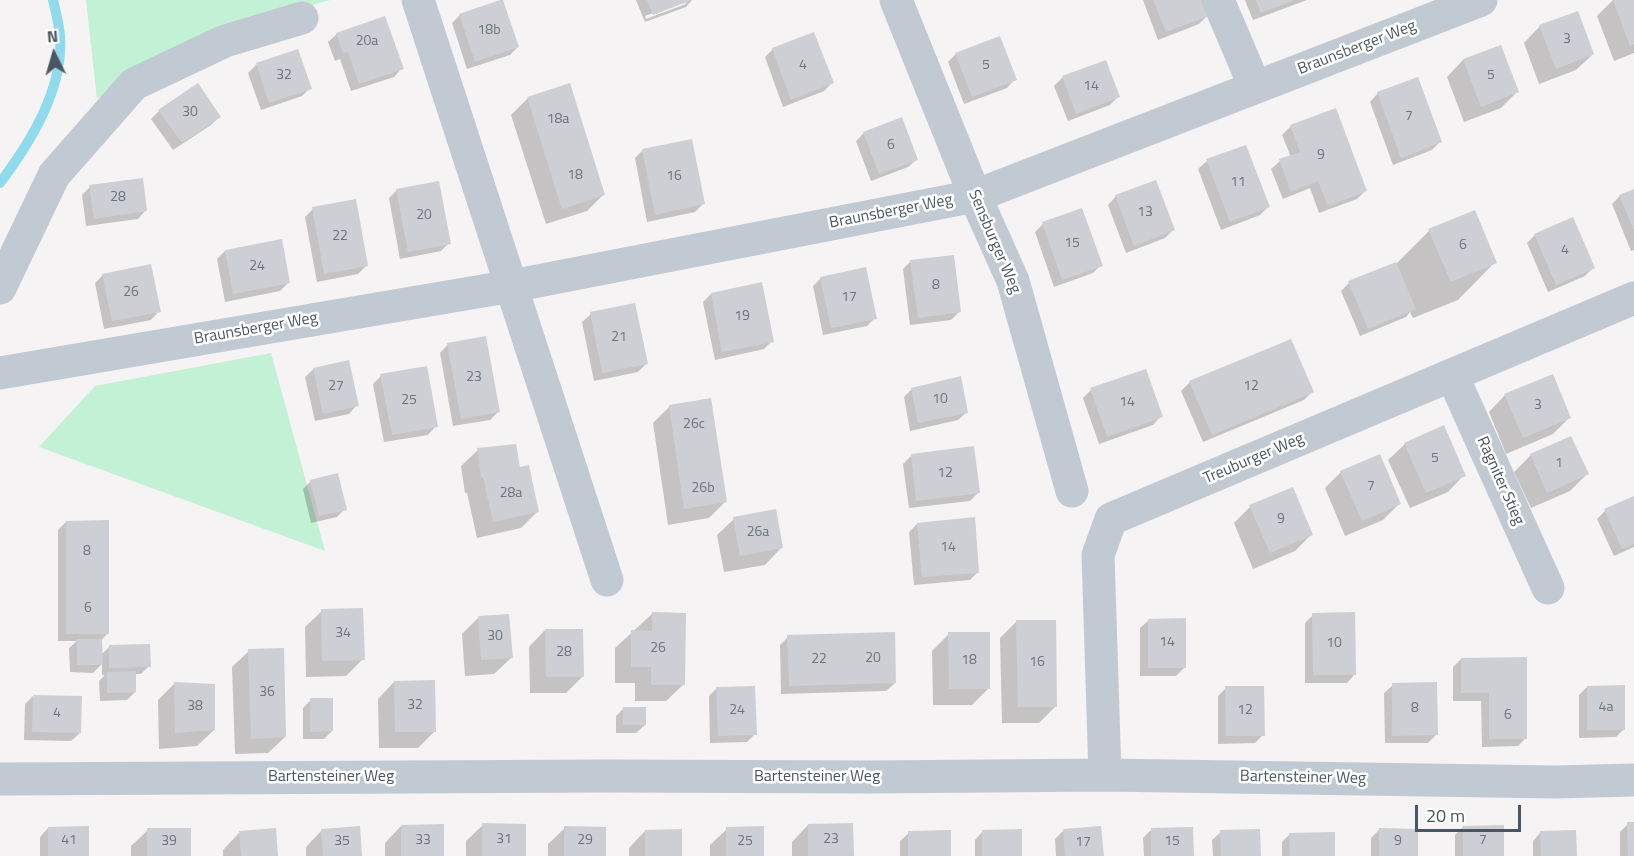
<!DOCTYPE html>
<style>
body{margin:0}
#map{position:relative;width:1634px;height:856px;overflow:hidden;background:#f5f3f3;font-family:"Titillium Web",sans-serif}
canvas{display:block}
.north{position:absolute;left:24px;top:24px;width:60px;height:60px;-webkit-text-stroke:4px #fff;paint-order:stroke;rotate:355deg;font-size:16px;font-weight:700;line-height:24px;text-align:center;color:#4a5661}
.north::after{content:'';display:block;margin:auto;width:21px;height:27px;background:#4a5661;clip-path:polygon(50% 0,100% 100%,50% 72%,0 100%)}
.scale{position:absolute;left:1415px;top:805px;width:106px;height:27px;box-sizing:border-box;border:3px solid #4a5661;border-top:0;padding-left:8px;font-size:18px;line-height:21px;white-space:nowrap;color:#4a5661;-webkit-text-stroke:4px #fff;paint-order:stroke}
</style>
<div id="map">
<canvas width="1634" height="856"></canvas>
<div class="north">N</div>
<div class="scale">20 m</div>
</div>
<script>
const ctx = document.querySelector('canvas').getContext('2d');
ctx.lineJoin = 'round';
function fill(path, color) {
  ctx.fillStyle = color;
  ctx.fill(path, 'evenodd');
}
function trace(path, color, width, dash) {
  ctx.strokeStyle = color;
  ctx.lineWidth = width;
  ctx.lineCap = dash ? 'butt' : 'round';
  ctx.setLineDash(dash || []);
  ctx.stroke(path);
}
function write(font, color, halo, rows, align = 'center') {
  ctx.font = font + ' "Titillium Web",sans-serif';
  ctx.lineWidth = 5;
  ctx.setLineDash([]);
  ctx.textBaseline = 'middle';
  ctx.strokeStyle = halo;
  ctx.fillStyle = color;
  for (const [text, x, y, turn = 0] of rows) {
    ctx.save();
    ctx.translate(x, y);
    ctx.rotate((+turn || 0) * Math.PI / 180);
    ctx.textAlign = isNaN(turn) ? turn : align;
    if (halo) ctx.strokeText(text, 0, 0);
    ctx.fillText(text, 0, 0);
    ctx.restore();
  }
}
fill(new Path2D(`
 M86 0H330L210 33 97 99Z
 M271 353 325 551 39 447 95 386Z`), '#c3f1d5');
fill(new Path2D(`
 M636 0H692L686 7 645 22ZM686 1V4L646 19 645 16Z
 M1143 0H1202L1207 16 1199 24 1158 40Z
 M1245 0H1307L1253 20Z
 M1613 0H1634V53L1614 61 1597 16Z
 M460 15 518 47 510 55 467 69 452 23Z
 M1540 26 1593 54 1576 70 1539 84 1524 43Z
 M337 34 402 68 394 77 351 91 340 59 335 61 328 42Z
 M1500 46 1517 92 1501 108 1464 122 1447 77 1463 60Z
 M773 49 832 83 824 91 783 107 765 57Z
 M297 51 310 88 302 96 261 110 248 73 256 65Z
 M956 54 1015 79 1007 88 964 104 948 62Z
 M1105 62 1118 97 1110 105 1068 121 1054 86 1062 78Z
 M569 85 604 194 587 211 546 224 511 115 527 99Z
 M1378 93 1440 142 1432 150 1393 165 1370 102Z
 M1335 110 1365 191 1357 199 1319 213 1310 188 1283 199 1271 169 1280 161 1291 157 1282 135 1290 127Z
 M159 111 219 117 211 125 173 150 151 119Z
 M864 133 917 159 908 167 871 181 856 141Z
 M1246 146 1268 207 1260 215 1221 230 1198 169 1207 161Z
 M643 150 703 204 695 212 647 222 635 158Z
 M90 187 146 210 138 219 86 226 82 195Z
 M397 190 449 243 441 251 400 259 389 198Z
 M1634 190V250L1631 251 1612 204 1620 196Z
 M1116 196 1173 230 1165 238 1126 253 1108 205Z
 M313 209 366 266 358 274 317 282 305 217Z
 M1043 224 1101 265 1093 273 1054 287 1035 232Z
 M1429 231 1495 262 1458 300 1413 318 1410 312 1406 317 1360 336 1341 291 1349 283 1395 265Z
 M1535 235 1593 268 1585 276 1548 292 1527 243Z
 M225 251 288 283 280 291 225 302 217 259Z
 M911 261 959 312 951 320 910 325 903 269Z
 M103 275 159 311 151 320 104 329 95 283Z
 M821 278 875 318 867 326 823 335 813 286Z
 M711 294 772 341 764 349 715 360 703 302Z
 M591 314 646 364 638 372 594 381 582 322Z
 M1290 341 1312 392 1304 400 1203 442 1181 391 1189 383Z
 M448 344 499 411 490 420 453 426 440 353Z
 M314 369 357 405 349 414 315 421 305 377Z
 M381 376 436 426 428 435 384 442 373 384Z
 M912 389 967 412 958 420 910 431 904 397Z
 M1091 390 1161 416 1153 425 1099 444 1083 398Z
 M1505 395 1569 418 1553 434 1506 454 1489 412Z
 M670 406 725 502 709 518 668 525 653 423Z
 M1405 444 1464 475 1448 492 1410 508 1388 460Z
 M478 450 519 468 538 511 521 528 477 538 467 493H465L461 466Z
 M1531 455 1587 474 1570 491 1531 508 1514 472Z
 M911 456 978 493 970 501 909 508 903 464Z
 M1341 472 1399 504 1383 520 1345 536 1325 488Z
 M311 481 345 509 337 517 311 523 303 489Z
 M1634 497V547L1614 556 1597 519 1605 511Z
 M1250 507 1312 534 1295 551 1253 569 1234 523Z
 M734 519 781 548 765 565 724 572 717 535Z
 M66 522 108 633 101 640V655L110 646 149 666 141 674H135V692L127 700 100 701 99 681 105 675H102V664L93 673 70 672 69 648 77 641H58V530Z
 M917 524 978 572 970 580 914 585 909 532Z
 M322 611 363 659 346 676 306 677 305 627Z
 M652 614 683 685 666 701H635V683H615V648Z
 M1313 615 1355 674 1347 683H1305V623Z
 M478 618 511 658 494 674 465 676 462 634Z
 M1149 620 1185 667 1176 676H1140V628Z
 M1017 621 1056 706 1039 723H1002L1000 638Z
 M545 630 582 677 566 693H530L529 647Z
 M949 634 989 688 972 705H933L932 651Z
 M788 637 895 683 886 691 781 694 780 645Z
 M249 651 285 737 268 753 235 754 232 667Z
 M1461 659H1525L1526 738 1518 746 1482 747 1481 701H1453V667Z
 M394 682 435 731 418 748H379L378 699Z
 M174 684 214 730 197 746 159 749 158 700Z
 M1393 685 1436 735 1428 743H1385L1384 693Z
 M1587 687 1624 729 1616 737 1579 738V695Z
 M717 688 755 734 747 742 710 743 709 696Z
 M1226 688 1263 735 1255 743 1218 744V696Z
 M33 696 80 733 71 741 24 740 25 704Z
 M311 700 332 731 324 739H303V708Z
 M624 708 645 725 636 733H616V716Z
 M1634 823V856H1620V832L1628 824Z
 M483 825 525 856H466V841Z
 M808 825 852 856H792V842Z
 M401 826 443 856H385V843Z
 M1463 827 1503 856H1455V835Z
 M48 828 88 856H40V837Z
 M565 828 604 856H548V844Z
 M727 829 763 856H710V845Z
 M148 830 189 856H131V846Z
 M322 830 360 856H306V847Z
 M1151 830 1192 856H1144L1143 838Z
 M1379 830 1417 856H1371V838Z
 M645 831 681 856H629V848Z
 M983 831 1020 856H975V840Z
 M1063 831 1102 856H1056L1055 839Z
 M1221 832 1260 856H1213L1212 840Z
 M1541 832 1575 856H1533V841Z
 M239 833 277 856H223V850Z
 M909 833 950 856H900V841Z
 M1290 834 1334 856H1282V842Z`), '#0003');
trace(new Path2D(`
 M0 183C30 143 64 89 60 36 59 24 56 12 53 0`), '#90daee', 10);
fill(new Path2D(`
 M500 0H503L519 47 475 62 459 14Z
 M647 0H692L653 15Z
 M1153 0H1203L1209 16 1166 32Z
 M1256 0H1295L1261 13Z
 M1613 0H1634V44L1630 46Z
 M1578 11 1594 54 1556 69 1539 25Z
 M385 16 404 69 359 84 348 52 343 53 336 33Z
 M814 32 834 83 791 100 772 48Z
 M1000 36 1017 80 972 97 955 53Z
 M1501 45 1519 92 1481 107 1463 59Z
 M298 49 312 89 269 103 256 63Z
 M1106 60 1120 97 1076 114 1062 76Z
 M1418 77 1442 142 1401 158 1377 92Z
 M198 83 221 117 182 143 158 110Z
 M570 83 605 195 562 209 527 97Z
 M1336 108 1367 191 1328 206 1318 181 1291 192 1279 159 1300 152 1290 125Z
 M902 117 918 160 879 174 863 132Z
 M692 139 705 204 655 215 642 149Z
 M1246 145 1270 207 1230 222 1206 159Z
 M143 178 147 211 94 219 89 185Z
 M1156 180 1175 230 1134 246 1115 195Z
 M439 181 451 244 408 252 396 189Z
 M1634 189V230L1619 195Z
 M356 199 368 266 324 274 312 207Z
 M1082 208 1103 266 1062 280 1042 222Z
 M1475 210 1497 263 1451 282 1428 229Z
 M1573 217 1595 268 1556 285 1534 234Z
 M282 239 290 283 233 294 225 250Z
 M954 255 961 312 918 318 910 260Z
 M1396 262 1416 309 1368 329 1348 281Z
 M151 264 161 312 112 321 102 274Z
 M866 267 877 319 831 328 820 277Z
 M762 282 774 342 722 352 711 293Z
 M635 303 648 364 602 373 590 312Z
 M486 336 500 412 461 419 447 343Z
 M1291 339 1314 392 1212 435 1189 381Z
 M349 360 359 406 323 414 313 368Z
 M427 366 438 427 392 435 380 374Z
 M1146 369 1163 417 1107 437 1090 388Z
 M1553 374 1571 418 1523 438 1504 394Z
 M961 376 968 413 918 423 911 388Z
 M711 398 727 502 684 509 669 405Z
 M1444 425 1466 476 1426 493 1404 443Z
 M1571 436 1589 474 1547 493 1530 454Z
 M516 444 520 467 529 465 539 512 493 522 483 477H481L477 448Z
 M974 446 980 493 916 501 911 454Z
 M1380 454 1401 504 1362 521 1340 471Z
 M338 473 347 510 319 516 310 480Z
 M1293 487 1313 535 1270 553 1249 505Z
 M1634 496V544L1622 549 1604 509Z
 M776 509 783 548 740 556 733 517Z
 M975 517 979 573 922 577 917 523Z
 M109 520V634H66V521Z
 M363 608 365 660 322 661 321 609Z
 M652 612 686 613 685 685H651V667H631V630L652 631Z
 M1355 612 1356 675H1313L1312 613Z
 M509 614 513 658 481 660 478 616Z
 M1186 618V668H1148V619Z
 M1016 620H1056L1057 707H1018Z
 M545 629H583L584 677H546Z
 M895 632 896 683 789 686 787 635Z
 M948 632H990V689H949Z
 M77 639H102L103 665H77Z
 M150 644 151 667 109 668V645Z
 M284 648 286 737 251 739 248 649Z
 M1527 657V739H1489V693H1461V658Z
 M136 671V692L107 693V672Z
 M435 680 436 732H395L394 681Z
 M174 682 215 684V730L175 733Z
 M1437 682 1438 735 1392 736V683Z
 M1625 685V730H1587V686Z
 M755 686 757 735 718 736 716 687Z
 M1225 686H1264L1265 736H1226Z
 M33 695 82 696 81 733 32 732Z
 M310 698H333V731L310 732Z
 M623 707H646V725H623Z
 M1627 822H1634V856H1628Z
 M482 823 526 824V856H482Z
 M853 823 854 856H808V824Z
 M444 824V856H401V825Z
 M1504 825V856H1463V826Z
 M89 826V856H48V827Z
 M360 826 362 856H323L321 829Z
 M564 826 606 827V856H564Z
 M764 826V856H726V827Z
 M1101 826 1104 856H1065L1063 829Z
 M1193 827 1194 856H1151V828Z
 M147 828H191V856H147Z
 M276 828 278 856H241L239 831Z
 M1379 828 1418 829V856H1379Z
 M682 829V856H645V830Z
 M1022 829V856H982V830Z
 M1260 829 1261 856H1221L1220 830Z
 M951 830V856H908V831Z
 M1576 830 1577 856H1541L1540 831Z
 M1335 832V856H1290L1289 833Z`), '#cdcfd5');
trace(new Path2D(`
 M418 0 607 580
 M896 0 975 196 1013 281 1072 491
 M1218 0 1255 87
 M0 288 54 175 134 84 225 41 302 18
 M0 373 512 286 975 196 1481 0
 M1452 375 1548 588
 M1105 775 1098 555 1111 519 1634 298
 M0 779 606 776 872 777 1105 775 1555 782 1634 780`), '#c1cad2', 33);
write('14px', '#6b747e', null, [
 ["18b",489,31],
 ["3",1567,40],
 ["20a",367,42],
 ["4",803,66],
 ["5",986,66],
 ["32",284,76],
 ["5",1491,76],
 ["14",1091,87],
 ["30",190,113],
 ["7",1409,117],
 ["18a",558,120],
 ["6",891,146],
 ["9",1321,156],
 ["18",575,176],
 ["16",674,177],
 ["11",1238,183],
 ["28",118,198],
 ["13",1145,213],
 ["20",424,216],
 ["22",340,237],
 ["15",1072,244],
 ["6",1463,246],
 ["4",1565,251],
 ["24",257,267],
 ["8",936,286],
 ["26",131,293],
 ["17",849,298],
 ["19",742,317],
 ["21",619,338],
 ["23",474,378],
 ["27",336,387],
 ["12",1251,387],
 ["10",940,400],
 ["25",409,401],
 ["14",1127,403],
 ["3",1538,406],
 ["26c",694,425],
 ["5",1435,459],
 ["1",1559,464],
 ["12",945,474],
 ["7",1371,487],
 ["26b",703,489],
 ["28a",511,494],
 ["9",1281,520],
 ["26a",758,533],
 ["14",948,548],
 ["8",87,552],
 ["6",88,609],
 ["34",343,634],
 ["30",495,637],
 ["14",1167,643],
 ["10",1334,644],
 ["26",658,649],
 ["28",564,653],
 ["20",873,659],
 ["22",819,660],
 ["18",969,661],
 ["16",1037,663],
 ["36",267,693],
 ["32",415,706],
 ["38",195,707],
 ["4a",1606,708],
 ["8",1415,709],
 ["24",737,711],
 ["12",1245,711],
 ["4",57,714],
 ["6",1508,716],
 ["31",504,840],
 ["23",831,840],
 ["41",69,841],
 ["33",423,841],
 ["29",585,841],
 ["7",1483,841],
 ["39",169,842],
 ["35",342,842],
 ["25",745,842],
 ["15",1172,842],
 ["9",1398,842],
 ["17",1083,843]
]);
write('16px', '#4a5661', '#fff', [
 ["Braunsberger Weg",1357,48,-21],
 ["Braunsberger Weg",891,212,-11],
 ["Sensburger Weg",994,242,67],
 ["Braunsberger Weg",256,329,-10],
 ["Treuburger Weg",1254,459,-23],
 ["Ragniter Stieg",1500,481,66],
 ["Bartensteiner Weg",331,777],
 ["Bartensteiner Weg",817,777],
 ["Bartensteiner Weg",1303,778,1]
]);
</script>
